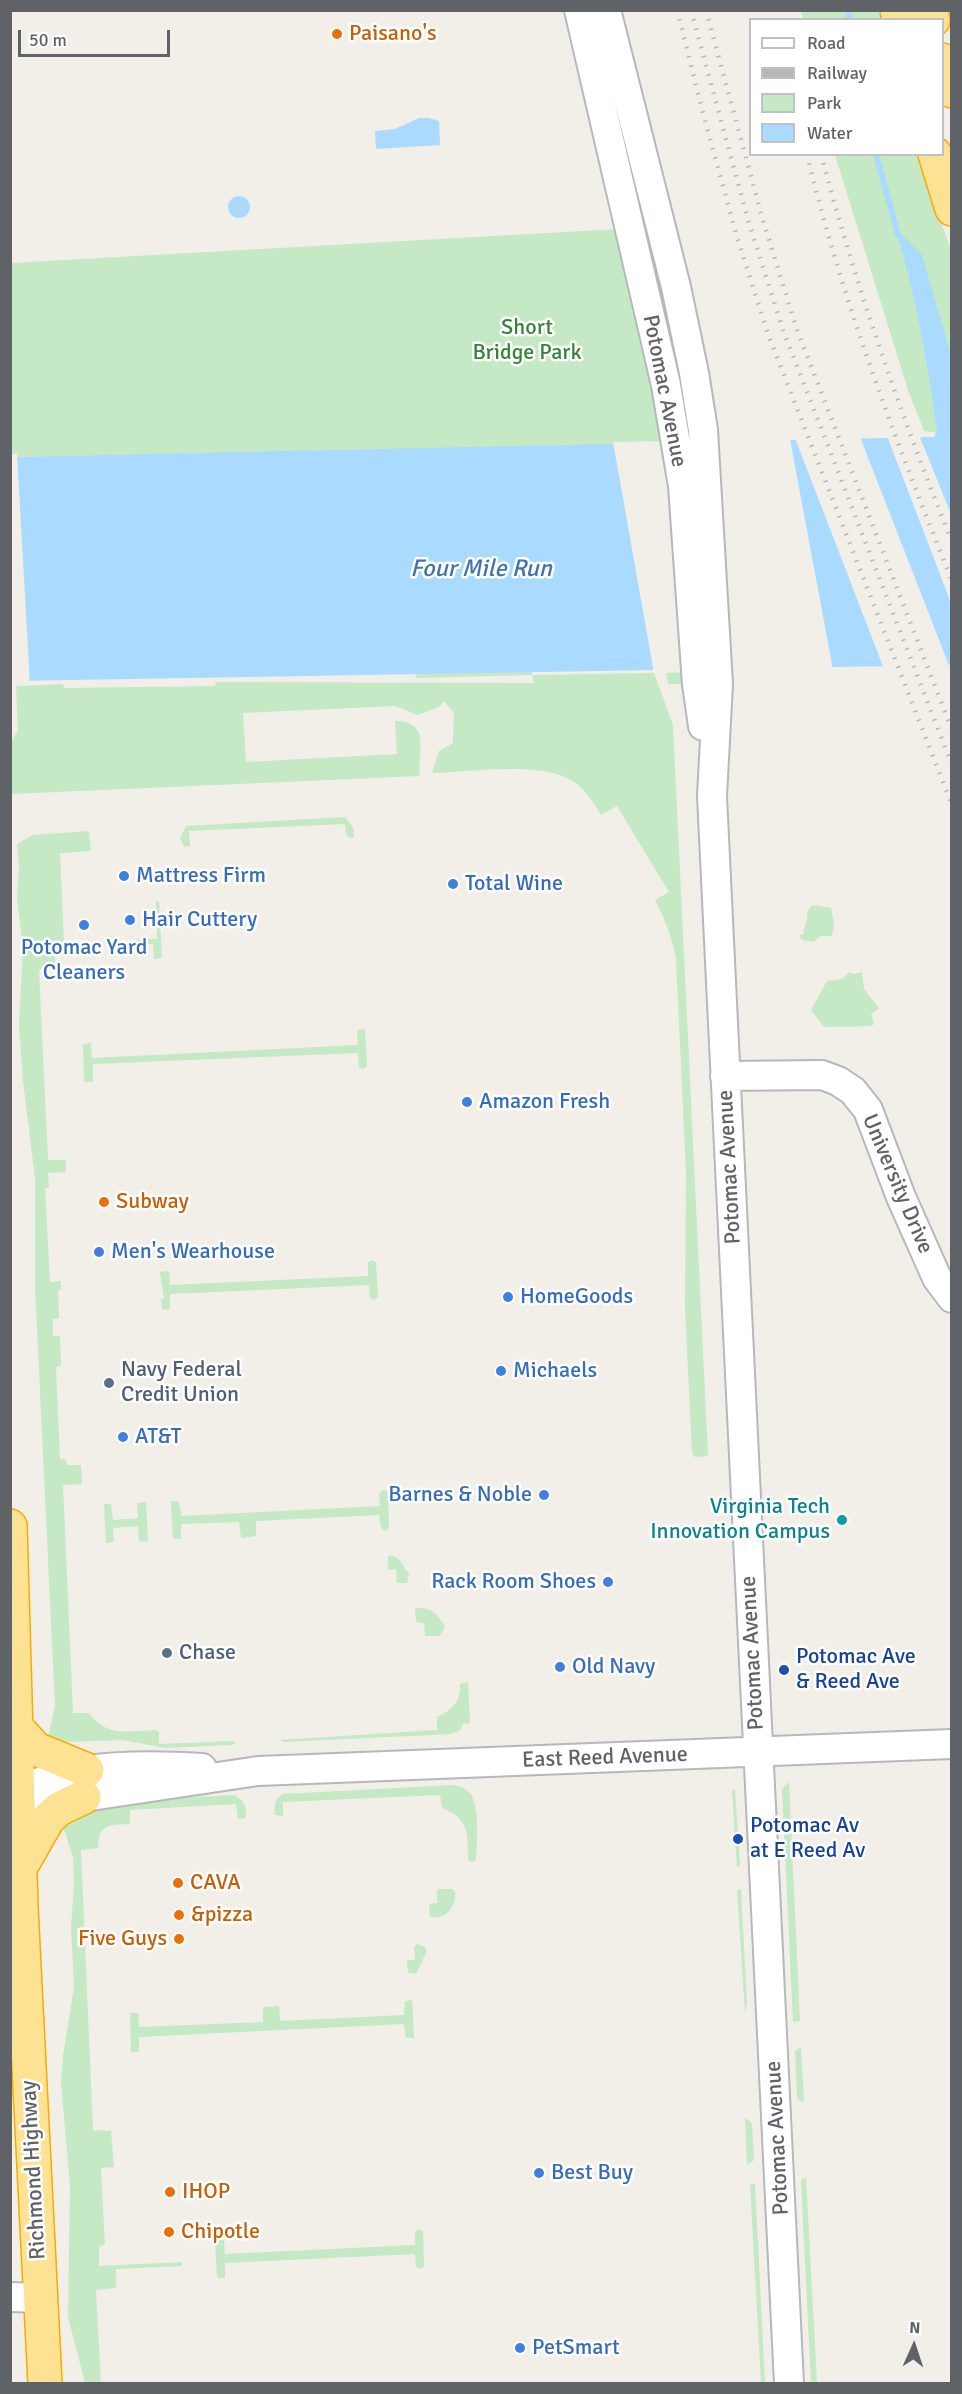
<!DOCTYPE html>
<style>
body{margin:0}
#map{position:relative;width:962px;height:2394px;overflow:hidden;background:#f1efe8;font-family:Signika,sans-serif}
canvas{display:block}
.frame{position:absolute;inset:0;border:12px solid #5f6368;pointer-events:none}
.legend{position:absolute;left:749px;top:18px;width:195px;height:138px;box-sizing:border-box;background:#fff;border:2px solid #bfc1c3;margin:0;padding:8px 10px;list-style:none;font-size:18px;color:#5f6368}
.legend li{display:flex;align-items:center;gap:12px;height:30px}
.legend b{width:30px;border:2px solid #bfc1c3}
.north{position:absolute;left:884px;top:2316px;width:60px;height:60px;-webkit-text-stroke:4px #fff;paint-order:stroke;rotate:3deg;font-size:16px;font-weight:700;line-height:24px;text-align:center;color:#5f6368}
.north::after{content:'';display:block;margin:auto;width:21px;height:27px;background:#5f6368;clip-path:polygon(50% 0,100% 100%,50% 72%,0 100%)}
.scale{position:absolute;left:18px;top:30px;width:152px;height:27px;box-sizing:border-box;border:3px solid #5f6368;border-top:0;padding-left:8px;font-size:18px;line-height:21px;white-space:nowrap;color:#5f6368;-webkit-text-stroke:4px #fff;paint-order:stroke}
</style>
<div id="map">
<canvas width="962" height="2394"></canvas>
<div class="frame"></div>
<ul class="legend">
<li><b style="height:8px;background:#fff"></b>Road</li>
<li><b style="height:8px;background:#b6b7b8"></b>Railway</li>
<li><b style="height:16px;background:#c5e8c5"></b>Park</li>
<li><b style="height:16px;background:#aadaff"></b>Water</li>
</ul>
<div class="north">N</div>
<div class="scale">50 m</div>
</div>
<script>
const ctx = document.querySelector('canvas').getContext('2d');
ctx.lineJoin = 'round';
function fill(path, color) {
  ctx.fillStyle = color;
  ctx.fill(path, 'evenodd');
}
function trace(path, color, width, dash) {
  ctx.strokeStyle = color;
  ctx.lineWidth = width;
  ctx.lineCap = dash ? 'butt' : 'round';
  ctx.setLineDash(dash || []);
  ctx.stroke(path);
}
function write(font, color, halo, rows, align = 'center') {
  ctx.font = font + ' Signika,sans-serif';
  ctx.lineWidth = 5;
  ctx.setLineDash([]);
  ctx.textBaseline = 'middle';
  ctx.strokeStyle = halo;
  ctx.fillStyle = color;
  for (const [text, x, y, turn = 0] of rows) {
    ctx.save();
    ctx.translate(x, y);
    ctx.rotate((+turn || 0) * Math.PI / 180);
    ctx.textAlign = isNaN(turn) ? turn : align;
    if (halo) ctx.strokeText(text, 0, 0);
    ctx.fillText(text, 0, 0);
    ctx.restore();
  }
}
fill(new Path2D(`
 M801 11H884L886 19H803Z
 M835 155H920L927 182 951 250V434L924 431 908 390Z
 M619 229 662 444 685 684H668L627 445 495 448 532 675 654 673 673 725 708 1456 695 1457 692 1453 685 1308 686 1172 676 959C672 937 665 920 655 900L669 892 617 806 601 815C593 802 585 788 571 780 541 761 468 772 432 773L439 751 453 743 454 713 444 701 439 707 418 715 395 706 243 713 246 762 397 754 395 721C432 721 417 752 420 776L11 794 10 744 18 730 16 686 63 684 64 688 215 686 216 682 534 683 532 675 416 678 375 450 11 457V263Z
 M345 817 354 829V838H350L346 834 345 824 189 831 190 846 184 847 180 838 186 826Z
 M89 831 91 851 60 853 64 943H78L79 947 54 948 56 968 39 970 48 1160H66V1172L48 1173 49 1188H45L50 1282 61 1281V1290H58L59 1318 53 1319V1336H60L61 1366 56 1367 60 1459 66 1460 67 1465H81L82 1484 63 1485 73 1713H89C108 1738 127 1731 155 1730L159 1732V1744L234 1741 235 1743 232 1745 165 1748 123 1740 64 1742 48 1738 55 1706 35 1287V1178L23 1081 19 1025 23 947 17 898 19 867 17 844 33 835Z
 M159 901 162 958 154 959 153 944 135 945V940L157 939 156 902Z
 M812 905 831 908 834 923 832 936H821L814 942 802 940 799 935H803C804 926 808 921 807 912Z
 M849 972 853 974 862 972 864 989 879 1008 871 1014 874 1023 872 1026 824 1027 811 1010 827 981 843 979Z
 M361 1029 365 1030 367 1066 363 1069 359 1067 358 1053 93 1064V1082H84L83 1044 91 1043 92 1058 358 1045 357 1031Z
 M372 1260 376 1262 378 1297 374 1300 370 1298 369 1285 170 1294V1309L162 1310 161 1299H164L160 1272 169 1271 170 1285 368 1276V1262Z
 M384 1490 388 1492 389 1528 386 1531 381 1528 379 1515 256 1521V1536L241 1538 239 1522 181 1524V1539H173L171 1501H179L181 1516 380 1506 379 1493Z
 M146 1502 148 1541 139 1542 138 1526 113 1528 114 1542 106 1543 104 1504H111L113 1520 138 1518 137 1503Z
 M390 1555 398 1558 409 1574 407 1583H397L396 1569 388 1570V1557Z
 M418 1608C433 1608 437 1615 445 1626L440 1636H425L424 1623 416 1622 415 1609Z
 M468 1682 470 1722 469 1724 464 1723 460 1730 452 1734 284 1742 280 1740 437 1730V1717C452 1710 461 1702 460 1684Z
 M789 1782 800 2021 793 2022 782 1789Z
 M453 1785C460 1786 466 1788 470 1793 480 1805 477 1845 476 1860L472 1862 468 1860C468 1835 469 1818 442 1808L440 1795 283 1802V1816L275 1815C274 1805 274 1799 283 1794Z
 M735 1789 740 1866 737 1867 732 1791Z
 M234 1795C245 1801 246 1806 246 1818L238 1819 236 1804 130 1810V1824C109 1825 99 1823 98 1848L81 1850 93 2130 111 2131 114 2167 101 2168 105 2245 99 2246V2266L182 2262V2266L116 2269V2288L96 2290 101 2383H85L68 2317 70 2186 61 2082 63 2056 74 1987 71 1928 74 1883 73 1857 61 1820 78 1811 174 1798Z
 M439 1889H452L455 1892C457 1907 444 1921 430 1917L429 1904 437 1903V1891Z
 M741 1889 747 2003 745 2013 737 1890Z
 M418 1944 426 1948V1953L416 1974 408 1973 407 1960H415L414 1946Z
 M412 2000 414 2038H406L404 2024 139 2037V2052H131L130 2013H138L139 2027 263 2022V2007L279 2006 280 2021 404 2015 405 2001Z
 M801 2047 804 2102 797 2099 795 2051Z
 M745 2118 752 2123 754 2160 747 2165Z
 M806 2177 817 2383H811L801 2180Z
 M750 2184H755L765 2383H761Z
 M419 2229 423 2231 424 2266 421 2269 416 2267 415 2254 225 2263V2278H217L215 2240H224L225 2254 415 2245V2232Z`), '#c5e8c5');
fill(new Path2D(`
 M419 118H429L439 121 440 145 376 149 375 131 395 129Z
 M228 207a11 11 0 1 1 22 0a11 11 0 1 1-22 0Z
 M895 228 922 255 950 352 951 665 11 681 10 457 934 437 937 430C927 361 916 295 895 228Z`), '#aadaff');
fill(new Path2D(`
 M919 435 951 514V603L887 436Z
 M860 437 950 668 884 669 795 438Z
 M790 439 833 670 654 673 613 442Z
 M10 454H17L30 684H10Z`), '#f1efe8');
trace(new Path2D(`
 M848 10 849 20
 M876 154 898 235`), '#aadaff', 6);
const minor = new Path2D(`
 M579 10 666 385 683 486 697 684 703 726
 M606 10 676 287 694 373 703 430 718 684 712 796 789 2384
 M725 1076 822 1075 838 1081 853 1091 868 1110 901 1197 937 1278 952 1298
 M22 1792C28 1791 32 1785 37 1783 81 1764 155 1765 202 1768
 M25 1792 37 1799 84 1797 258 1771 952 1744
 M10 2297 41 2298`);
const highway = new Path2D(`
 M897 10 899 20
 M930 10 933 20
 M942 60 952 91
 M935 154 952 209
 M10 1526 21 1907 45 2384
 M15 1726 36 1749 87 1770
 M20 1868 48 1819 59 1809 84 1797`);
trace(minor, '#b5b8bc', 32);
trace(highway, '#f9ab00', 36);
trace(minor, '#fff', 28);
trace(highway, '#fde293', 33);
trace(new Path2D(`
 M677 10 703 113 737 237 768 334 952 805
 M691 10 748 220 783 330 952 765
 M706 10 762 217 796 327 952 730
 M773 10 775 20
 M786 10 788 20
 M807 154C842 301 896 441 952 581
 M821 154C856 287 901 415 952 542`), '#b6b7b8', 4.5, [1.5, 8]);
for (const [x, y, r, color] of [
 [337,34,6,"#e8710a"],
 [124,876,6,"#3f7fe0"],
 [453,884,6,"#3f7fe0"],
 [130,920,6,"#3f7fe0"],
 [84,925,6,"#3f7fe0"],
 [467,1102,6,"#3f7fe0"],
 [104,1202,6,"#e8710a"],
 [99,1252,6,"#3f7fe0"],
 [508,1297,6,"#3f7fe0"],
 [501,1371,6,"#3f7fe0"],
 [109,1383,6,"#5c6f8a"],
 [123,1437,6,"#3f7fe0"],
 [544,1495,6,"#3f7fe0"],
 [842,1520,6,"#0f9aa8"],
 [608,1582,6,"#3f7fe0"],
 [167,1653,6,"#5c6f8a"],
 [560,1667,6,"#3f7fe0"],
 [784,1670,6,"#1a4fb4"],
 [738,1839,6,"#1a4fb4"],
 [178,1883,6,"#e8710a"],
 [179,1915,6,"#e8710a"],
 [179,1939,6,"#e8710a"],
 [539,2173,6,"#3f7fe0"],
 [170,2192,6,"#e8710a"],
 [169,2232,6,"#e8710a"],
 [520,2348,6,"#3f7fe0"]
]) {
  const dot = new Path2D();
  dot.arc(x, y, r, 0, 2 * Math.PI);
  ctx.fillStyle = color;
  ctx.fill(dot);
  trace(dot, '#fff', 2);
}
write('22px', '#c56008', '#fff', [
 ["Paisano's",349,34],
 ["Subway",116,1202],
 ["CAVA",190,1883],
 ["&pizza",191,1915],
 ["Five Guys",167,1939,"right"],
 ["IHOP",182,2192],
 ["Chipotle",181,2232]
], 'left');
write('22px', '#348238', '#fff', [
 ["Short",527,328],
 ["Bridge Park",527,353]
]);
write('22px', '#5f6368', '#fff', [
 ["Potomac Avenue",664,391,79],
 ["Potomac Avenue",730,1167,-93],
 ["University Drive",897,1184,67],
 ["Potomac Avenue",753,1653,-93],
 ["East Reed Avenue",605,1758,-2],
 ["Potomac Avenue",778,2138,-93],
 ["Richmond Highway",34,2170,-93]
]);
write('22px', '#366cbe', '#fff', [
 ["Mattress Firm",136,876],
 ["Total Wine",465,884],
 ["Hair Cuttery",142,920],
 ["Potomac Yard",84,948,"center"],
 ["Cleaners",84,973,"center"],
 ["Amazon Fresh",479,1102],
 ["Men's Wearhouse",111,1252],
 ["HomeGoods",520,1297],
 ["Michaels",513,1371],
 ["AT&T",135,1437],
 ["Barnes & Noble",532,1495,"right"],
 ["Rack Room Shoes",596,1582,"right"],
 ["Old Navy",572,1667],
 ["Best Buy",551,2173],
 ["PetSmart",532,2348]
], 'left');
write('22px', '#4e5e75', '#fff', [
 ["Navy Federal",121,1370],
 ["Credit Union",121,1395],
 ["Chase",179,1653]
], 'left');
write('22px', '#0d838f', '#fff', [
 ["Virginia Tech",830,1507],
 ["Innovation Campus",830,1532]
], 'right');
write('22px', '#164399', '#fff', [
 ["Potomac Ave",796,1657],
 ["& Reed Ave",796,1682],
 ["Potomac Av",750,1826],
 ["at E Reed Av",750,1851]
], 'left');
write('italic 24px', '#4174aa', '#fff', [
 ["Four Mile Run",481,570]
]);
</script>
